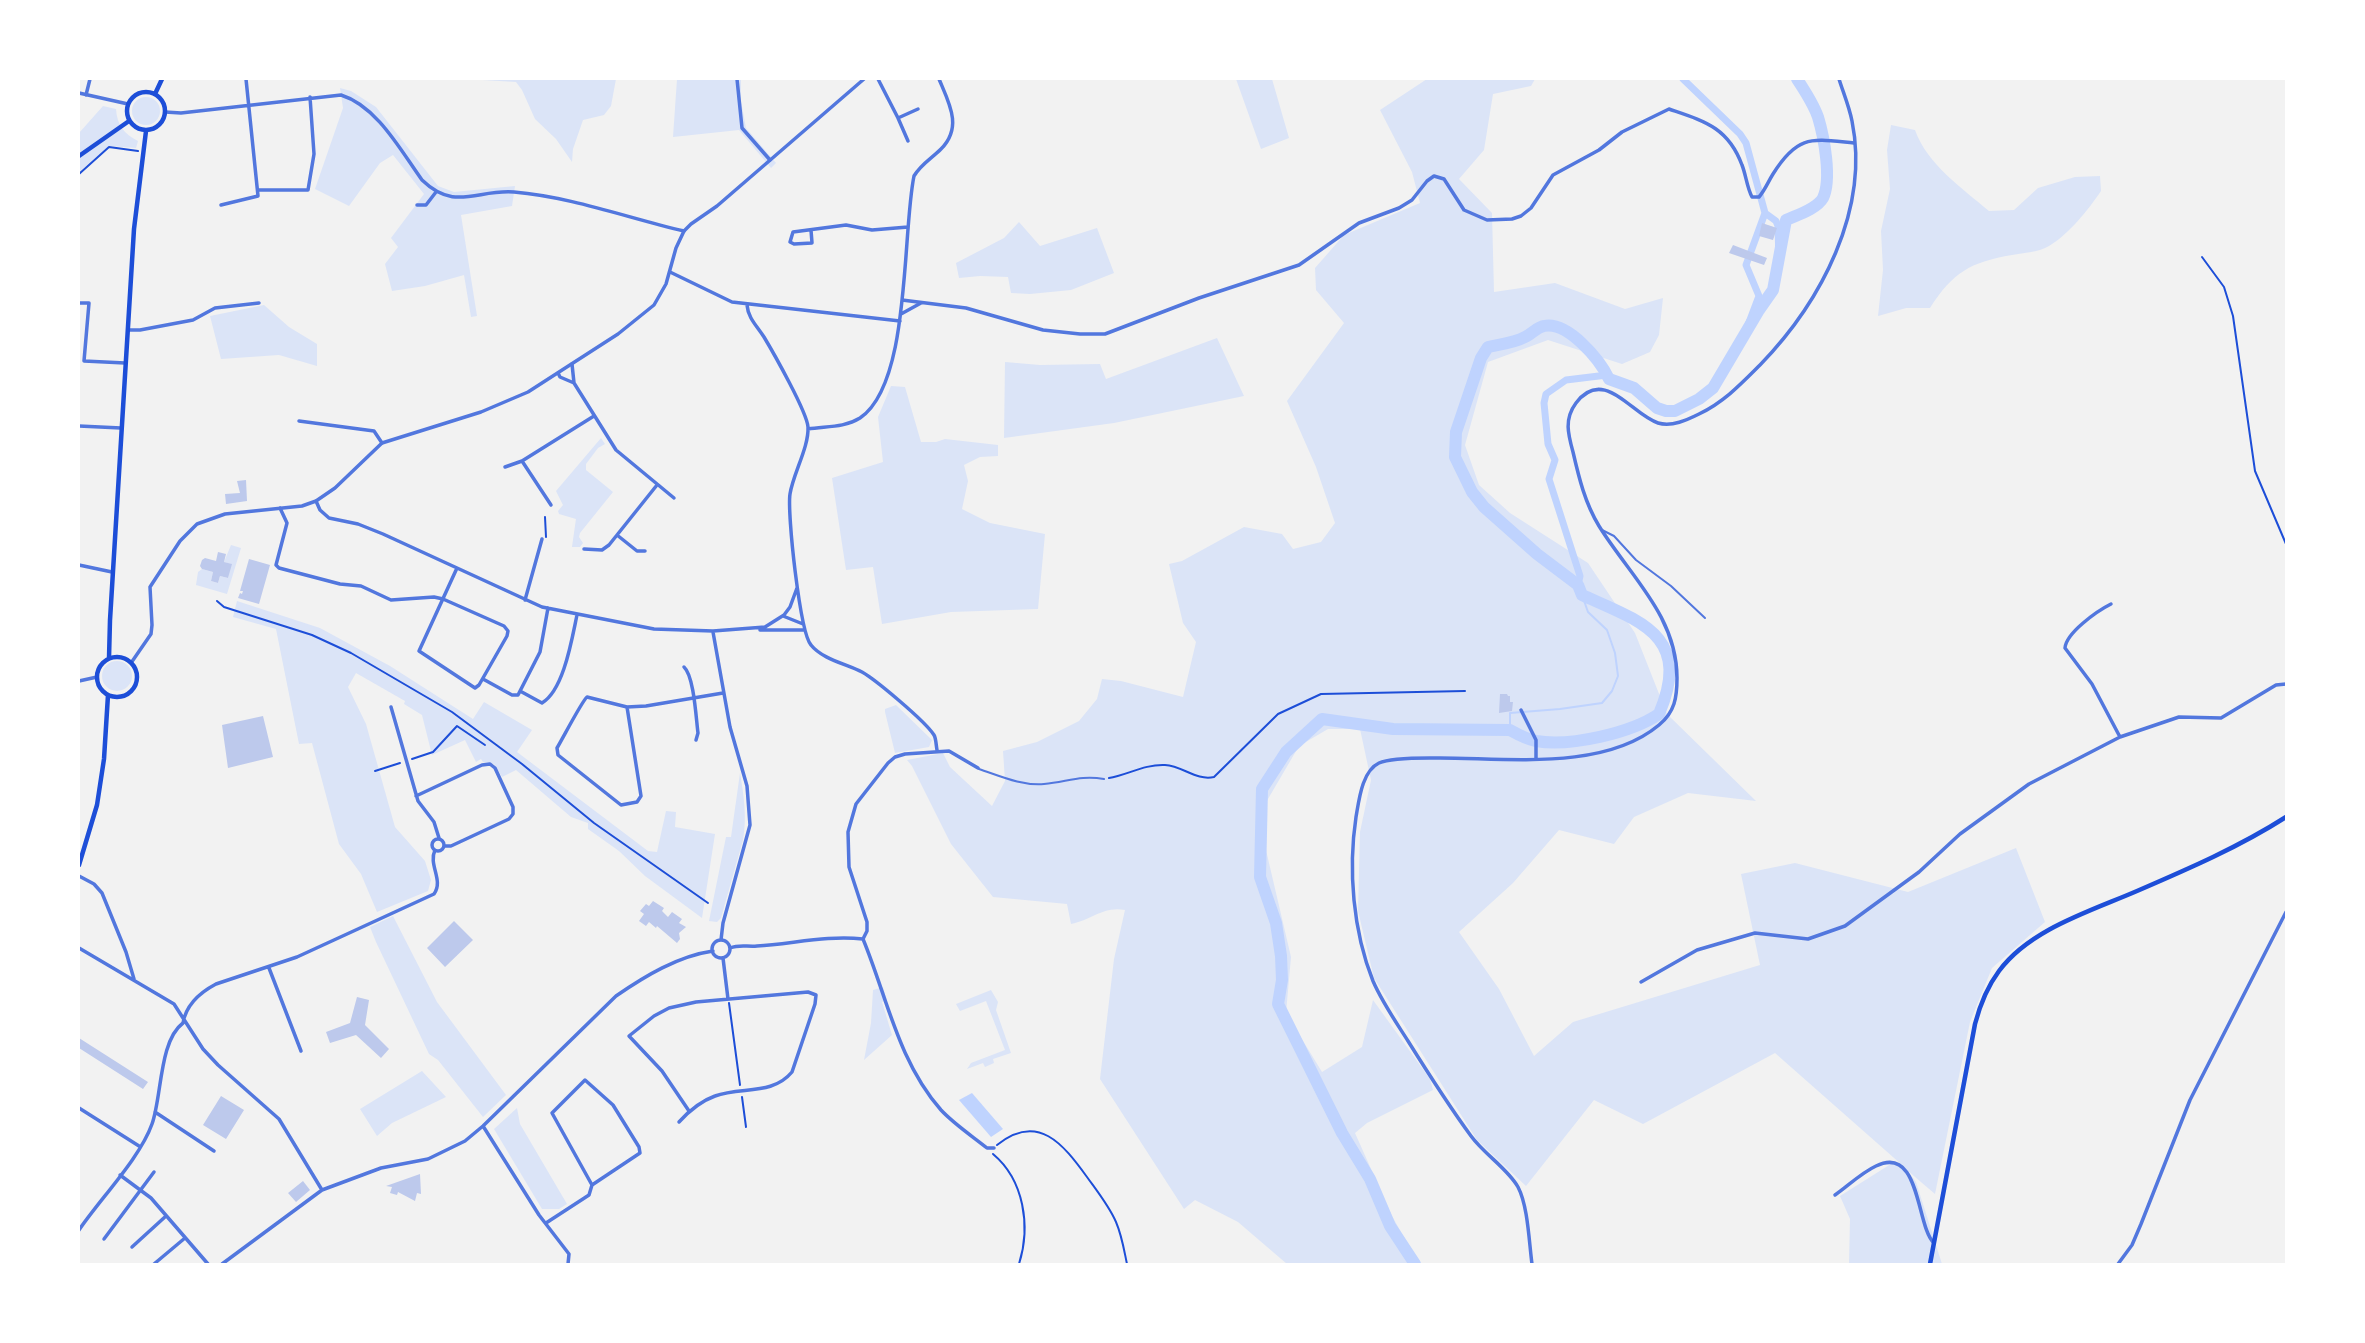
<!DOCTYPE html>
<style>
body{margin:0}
#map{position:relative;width:2365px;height:1343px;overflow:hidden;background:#f2f2f2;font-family:Karla,sans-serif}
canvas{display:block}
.frame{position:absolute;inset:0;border:80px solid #fff;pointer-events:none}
</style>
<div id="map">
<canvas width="2365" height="1343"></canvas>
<div class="frame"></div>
</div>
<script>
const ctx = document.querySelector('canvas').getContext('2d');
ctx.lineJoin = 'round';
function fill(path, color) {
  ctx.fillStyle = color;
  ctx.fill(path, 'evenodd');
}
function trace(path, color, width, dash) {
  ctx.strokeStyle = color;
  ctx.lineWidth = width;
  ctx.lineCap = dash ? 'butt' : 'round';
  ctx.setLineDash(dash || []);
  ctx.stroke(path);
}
fill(new Path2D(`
 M466 79H616L611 106 604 115 583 120 573 149 572 162 556 139 535 119 522 90 516 82Z
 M677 79H741V101L746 128 776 163 771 168 739 130 673 137Z
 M1236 79H1272L1289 138 1261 149Z
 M1427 79H1535L1531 86 1493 94 1484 150 1459 179 1492 213 1494 292 1555 283 1625 309 1663 298 1659 335 1650 352 1622 364 1548 340 1488 362 1465 445 1479 485 1510 513 1588 563 1635 633 1667 714 1756 801 1688 793 1634 817 1614 844 1559 830 1513 883 1459 932 1499 989 1534 1056 1573 1022 1760 965 1741 874 1795 863 1908 892 2016 848 2045 922 1992 968 1970 1022 1935 1194 1908 1171 1916 1182 1942 1264H1849L1850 1219 1840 1196 1894 1162 1902 1165 1775 1053 1643 1124 1594 1100 1526 1186 1477 1140 1374 978 1358 911 1360 832 1371 780 1360 729H1328L1299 746 1258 816 1291 957 1286 1013 1322 1072 1362 1047 1373 1000 1430 1079 1433 1090 1367 1123 1355 1133 1392 1216 1419 1264H1287L1238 1222 1195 1200 1184 1209 1100 1079 1114 959 1125 910C1103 906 1092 920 1071 924L1067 904 993 897 951 844 912 766 907 760 943 753 950 767 992 806 1005 781 1003 751 1037 742 1079 721 1097 699 1102 679 1121 681 1183 697 1196 642 1183 623 1169 564 1182 561 1244 527 1282 534 1293 549 1321 542 1335 523 1316 467 1287 401 1344 323 1316 290 1315 268 1344 235 1420 203 1412 172 1380 110Z
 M340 88 351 91 376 107 438 186 454 192 515 186 512 206 461 215 477 316 471 317 464 275 425 286 392 291 385 264 398 247 391 238 424 194 393 155 380 163 349 206 315 189 343 108Z
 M132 111a14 14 0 1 1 28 0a14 14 0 1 1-28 0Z
 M103 106 116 109C117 125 124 134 138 141L136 148 109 146 79 172V133Z
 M1891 125 1915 130C1927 164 1962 188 1989 211L2014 210 2038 188 2075 177 2100 176 2101 191C2089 209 2068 235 2049 246 2039 252 2024 253 2012 255 1971 262 1953 272 1930 308H1906L1878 316 1883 270 1881 231 1890 189 1887 150Z
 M1019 222 1040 246 1097 228 1114 273 1071 290 1030 294 1011 293 1008 277 980 276 959 278 956 263 1004 238Z
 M264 305 289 327 317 344V366L279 355 221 359 210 316Z
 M1217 338 1244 396 1114 423 1004 438 1005 362 1040 365 1100 364 1106 379Z
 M891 386 905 387 921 442H936L945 439 998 445V456L980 457 964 465 968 481 962 509 990 523 1045 534 1038 609 951 612 882 624 873 567 846 570 832 478 883 462 878 417Z
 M601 438 605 444 598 448 586 464V470L613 492 580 533 579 537 583 543 580 547H572L576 519 559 514 558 511 563 505 556 491Z
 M231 545 241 548 227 594 196 585 198 572 202 569 213 572 211 581 218 583 220 576 228 578 231 564 224 562Z
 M237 601 320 628 390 666 473 719 484 702 532 730 517 752 648 851 657 852 666 811 676 812 675 827 715 834 702 918 645 876 619 851 588 829V823L571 817 516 770 502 777 494 764 483 762 481 759 476 762 465 740 432 755 422 715 404 704 405 701 356 673 348 687 366 724 395 827 425 861 431 880 428 891 377 912 361 874 339 844 312 743 299 744 276 629 233 617Z
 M102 676a15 15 0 1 1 30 0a15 15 0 1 1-30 0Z
 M896 705 932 740 929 747 895 753 885 712V709Z
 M740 773C744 796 747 818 743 840L721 918 717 922 709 921 726 837H731Z
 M393 916 437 1002 506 1095 483 1117 438 1060 429 1054 376 942 370 927Z
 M883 987 887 1000 882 1002 892 1035 864 1060 871 1023 873 990Z
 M991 990 998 1002 996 1010 1011 1053 993 1059 994 1063 985 1067 983 1063 967 1069 971 1063 1005 1050 986 1001 960 1011 956 1004Z
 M422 1071 446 1097 392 1123 377 1136 360 1109Z
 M517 1108 520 1124 567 1204 559 1209H542L494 1129Z`), '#dbe4f7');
fill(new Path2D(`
 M972 1093 1003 1129 991 1137 959 1100Z`), '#bfd3fe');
trace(new Path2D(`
 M1510 730V713L1560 709 1602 703 1612 691 1618 676 1615 653 1607 630 1588 612 1582 595`), '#bfd3fe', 2);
trace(new Path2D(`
 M1683 79 1740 134 1746 143 1765 213 1776 221 1778 226 1779 262
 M1745 333 1759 296 1746 265 1765 213
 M1578 585 1580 576 1549 479 1555 460 1548 444 1544 403 1546 394 1566 380 1607 375`), '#bfd3fe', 7);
trace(new Path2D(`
 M1415 1264 1390 1226 1370 1179 1342 1133 1278 1004 1282 980 1281 956 1276 923 1260 877 1262 789 1286 752 1322 719 1393 729 1510 730C1519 735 1526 739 1536 741 1570 747 1631 733 1659 714 1692 636 1642 622 1582 595L1578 585 1537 554 1484 507 1472 492 1455 457 1456 432 1481 358 1488 347C1501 344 1514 343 1525 337 1532 334 1537 327 1544 326 1568 321 1600 360 1609 379L1634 388 1657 408 1666 411H1675L1699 399 1713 388 1759 310 1773 290 1786 220C1797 215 1817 209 1823 198 1832 179 1824 137 1818 117 1813 103 1805 91 1797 79`), '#bfd3fe', 12);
fill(new Path2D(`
 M1762 223 1777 228 1773 240 1759 236Z
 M1733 245 1767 258 1764 265 1729 253Z
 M246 480 247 501 226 504 225 494 240 493 237 481Z
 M218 552 226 554 224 562 232 564 228 578 220 576 218 583 211 581 213 572 202 569 200 566 202 560 205 558 216 561Z
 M249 559 270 565 259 604 238 598 240 593 242 594 243 591H240Z
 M1500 694H1507L1508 696H1510V702H1513L1512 711 1499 713Z
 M263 716 273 757 228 768 222 725Z
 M653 901 664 908 662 911 668 917 672 912 682 919 679 923 686 927 679 933 680 939 677 943 657 926 656 928 649 922 646 926 639 921 644 914 640 911 646 904 649 906Z
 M454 921 473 940 445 967 427 948Z
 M357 997 369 1000 365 1025 389 1049 381 1058 356 1035 330 1043 326 1032 350 1023Z
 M79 1038 148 1082 143 1089 79 1048Z
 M221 1096 244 1110 226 1139 203 1125Z
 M420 1174 421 1194 417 1193 415 1201 398 1192 397 1195 390 1193 392 1187 386 1186Z
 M303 1181 310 1190 296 1202 288 1193Z`), '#bdc9ec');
trace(new Path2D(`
 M79 174 109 147 138 151
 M2202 257 2224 287 2233 316 2255 471 2286 544
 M545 517 546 537
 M217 601 224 607 312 635 351 653 452 712 522 764 594 823 708 903
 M412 759 433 752 457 726 485 745
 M375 771 400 763
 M1109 778C1127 775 1145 764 1165 765 1183 766 1196 781 1214 777L1278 714 1321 694 1465 691
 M729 1003 740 1085
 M742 1097 746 1127
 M997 1145C1038 1112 1063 1144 1087 1177 1097 1191 1109 1206 1116 1222 1122 1236 1124 1250 1127 1264
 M993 1154C1024 1180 1031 1226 1019 1264`), '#1d4ed8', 2);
trace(new Path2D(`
 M1602 530 1614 536 1636 560 1671 586 1705 618
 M979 769C1000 776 1022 786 1044 784 1067 782 1080 775 1104 779`), '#5277de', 2);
trace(new Path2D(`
 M737 79 742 128 770 160
 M878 79 898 118 918 109
 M79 93 128 104
 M86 95 90 79
 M165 112 181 113 341 95C377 106 401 151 422 180 455 212 477 189 514 192 572 197 628 218 684 231
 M898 118 908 141
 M258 190H308L314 154 310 97
 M221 205 258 196 246 79
 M417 205H426L436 192
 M811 230 812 243 794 244 790 242 793 232 846 225 872 230 908 227
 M670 272 732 302 900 321
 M902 300 966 308 1043 330 1080 334H1105L1199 298 1299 265 1359 223 1399 208 1412 200 1427 181 1434 176 1444 179 1464 210 1487 220 1512 219 1521 216 1531 208 1553 175 1599 150 1622 132 1669 109C1704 121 1728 127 1742 165 1746 175 1747 188 1752 197H1759C1765 190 1768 182 1773 174 1798 134 1812 139 1854 143
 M79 303H89L84 361 125 363
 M747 305C748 318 757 326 764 337 773 352 807 412 808 427 809 447 793 474 790 494 787 513 800 633 811 645 822 659 846 664 862 672 876 680 925 721 934 735 936 738 936 745 937 750
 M901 314 921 303
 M128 330H140L193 320 215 308 259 303
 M558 373 560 377 574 383 572 364
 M574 383 616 450 674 498
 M299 421 374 431 382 443
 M79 426 121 428
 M808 429C826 426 844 428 860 418 911 384 902 233 914 176 921 164 931 159 941 149 963 127 949 103 939 79
 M505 467 522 461
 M316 501 320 510 329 518 358 524 383 534 542 607 654 629 713 631 765 627 784 615 790 607 797 588
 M551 505 522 461 594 416
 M280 508 287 523 276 565 279 568 340 584 361 586 391 600 434 597 443 599 504 626 508 631 507 636 479 685 475 688 419 651 457 568
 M617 535 637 551H645
 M584 549 602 550 609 545 657 485
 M79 565 112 572
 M525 600 542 539
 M2111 604C2097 611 2066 633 2065 648L2092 684 2120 737
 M783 616 803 624
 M760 630H804
 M713 632 730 727 747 786 750 825 723 923 721 940
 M684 667C694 676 696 718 698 733L696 740
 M483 679 512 695H518L540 652 548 608
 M520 691 542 703C564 690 572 638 577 615
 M391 707 418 801 434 822 439 838
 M627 707 641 796 637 802 621 805 558 755 557 748C563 738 582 701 587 697L627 707 646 706 723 693
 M1521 710 1536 740V758
 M416 796 482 765 490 764 495 768 513 807V814L509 819 451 846H445
 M432 845a6 6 0 1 1 12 0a6 6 0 1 1-12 0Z
 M79 876 94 884 102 893 126 952 134 979
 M863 939 867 931V922L849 867 848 832 856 804 888 763 895 757 905 754 949 751 978 768
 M863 939C887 997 898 1061 941 1110 954 1124 972 1136 987 1148H994
 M712 949a9 9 0 1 1 18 0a9 9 0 1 1-18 0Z
 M79 948 174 1004 203 1049 218 1065 279 1119 322 1190
 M730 948C740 944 747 947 757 946 792 944 827 935 863 939
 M723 958 728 999
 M269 968 301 1051
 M1641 982 1697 950 1755 933 1808 939 1845 926 1919 872 1960 834 2029 784 2120 737 2179 717 2221 718 2276 685 2286 684
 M79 1108 139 1146
 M155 1112 214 1151
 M679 1122C689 1111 701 1101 715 1096 741 1086 772 1096 792 1072L815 1004 816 995 808 992 696 1002 669 1008 654 1016 629 1036 662 1071 689 1111
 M483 1126 539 1215 569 1254 568 1264
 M120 1175 151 1198 208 1264
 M1835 1195C1848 1186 1861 1173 1876 1166 1921 1144 1916 1227 1934 1243
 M546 1223 589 1195 592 1185 552 1113 585 1080 613 1105 639 1147 640 1153 592 1185
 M79 1230C100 1199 140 1158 152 1124 162 1096 159 1041 183 1023 186 1005 199 993 216 984L297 957 434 894C444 880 428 865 435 850
 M104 1239 154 1172
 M132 1247 166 1216
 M154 1264 185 1238
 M222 1264 322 1190 381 1168 428 1159 465 1141 483 1126 616 996C645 976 678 956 713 951
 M2118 1264 2132 1245 2141 1224 2190 1100 2286 912`), '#5277de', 3.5);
trace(new Path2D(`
 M131 663 151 634 152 625 150 587 180 541 197 524 225 514 302 506 316 501 335 488 382 443 481 412 528 392 618 334 654 305 666 284 676 248 684 231 691 224 717 206 864 79
 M79 681 97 677
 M1532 1264C1529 1242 1528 1206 1518 1187 1508 1169 1484 1154 1471 1136 1449 1106 1428 1073 1408 1041 1396 1022 1382 1002 1373 981 1353 931 1348 870 1356 817 1359 800 1362 771 1379 763 1392 757 1424 758 1440 758 1508 758 1604 771 1659 725 1675 712 1677 697 1677 678 1677 616 1630 576 1599 526 1585 503 1579 478 1573 452 1568 434 1564 419 1576 403 1604 366 1632 415 1658 423 1672 427 1687 420 1699 414 1724 402 1741 384 1760 365 1821 302 1870 210 1852 121 1849 106 1843 92 1839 79`), '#5277de', 3.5);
trace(new Path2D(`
 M127 111a19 19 0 1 1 38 0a19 19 0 1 1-38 0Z
 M155 94 162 79
 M79 156 129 121
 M97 677a20 20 0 1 1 40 0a20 20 0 1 1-40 0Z
 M109 658 110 620 134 229 146 131
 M79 865 97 805 104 759 108 695
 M1930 1264 1975 1024C1980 1005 1987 987 1999 971 2030 929 2091 911 2137 891 2188 869 2239 847 2286 817`), '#1d4ed8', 4.5);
</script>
